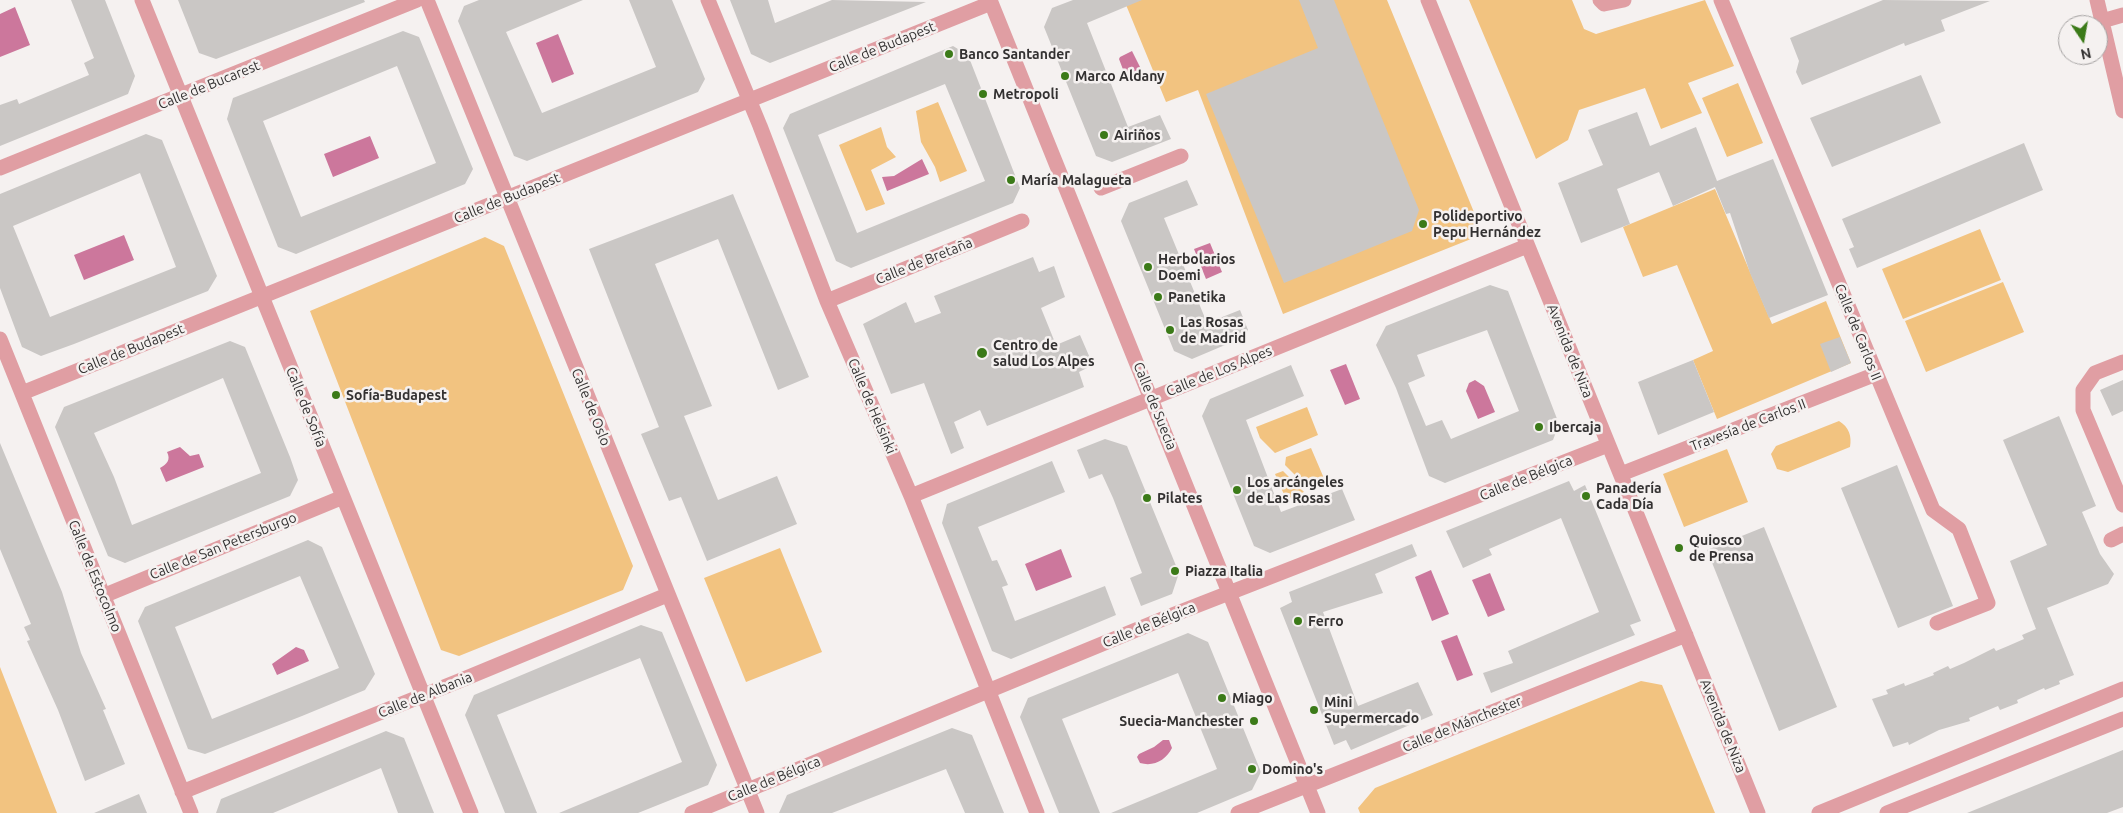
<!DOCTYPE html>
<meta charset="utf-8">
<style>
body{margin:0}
#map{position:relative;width:2123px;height:813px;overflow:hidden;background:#f5f1f0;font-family:Ubuntu,sans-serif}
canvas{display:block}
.north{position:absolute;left:2058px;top:15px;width:50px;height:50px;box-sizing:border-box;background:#f5f1f0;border:1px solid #a7a4a4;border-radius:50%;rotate:168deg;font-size:14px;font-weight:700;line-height:20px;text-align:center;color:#333131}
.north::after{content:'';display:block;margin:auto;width:18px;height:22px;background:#3b7a18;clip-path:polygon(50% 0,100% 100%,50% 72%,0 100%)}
</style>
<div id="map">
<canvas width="2123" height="813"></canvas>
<div class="north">N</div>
</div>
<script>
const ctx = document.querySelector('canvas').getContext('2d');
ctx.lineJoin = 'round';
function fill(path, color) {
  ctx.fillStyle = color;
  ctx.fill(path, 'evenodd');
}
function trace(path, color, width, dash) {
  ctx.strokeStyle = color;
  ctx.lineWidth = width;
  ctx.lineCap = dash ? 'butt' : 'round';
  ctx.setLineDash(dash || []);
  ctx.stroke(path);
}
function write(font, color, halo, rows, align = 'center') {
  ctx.font = font + ' Ubuntu,sans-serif';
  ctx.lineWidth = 5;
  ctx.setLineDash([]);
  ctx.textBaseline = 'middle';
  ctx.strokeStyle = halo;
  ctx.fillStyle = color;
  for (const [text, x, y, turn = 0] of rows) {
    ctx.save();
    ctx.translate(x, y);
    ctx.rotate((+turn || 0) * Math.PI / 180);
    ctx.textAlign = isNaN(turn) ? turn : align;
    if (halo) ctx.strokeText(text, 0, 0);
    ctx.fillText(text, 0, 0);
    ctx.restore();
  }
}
fill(new Path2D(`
 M1124 0H1387L1478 222 1471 239 1283 314 1198 90 1166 102Z
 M1469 0H1572L1584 29 1596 34 1705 0 1734 66 1688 83 1702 113 1661 129 1645 88 1579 110 1568 140 1536 159Z
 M1738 83 1763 143 1727 157 1702 98Z
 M938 102 967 171 940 182 935 167 921 142 916 111Z
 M881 127 887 147 896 157 871 170 885 204 866 211 839 145Z
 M1715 189 1772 324 1826 301 1851 363 1717 419 1693 360 1713 351 1677 265 1643 277 1623 227Z
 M1980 229 2001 280 1903 319 1882 269Z
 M485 237 504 246 633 566 623 590 459 656 441 650 310 311Z
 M2003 282 2024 332 1926 372 1905 321Z
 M1307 407 1318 435 1275 453 1260 438 1256 427Z
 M1839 421C1849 427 1852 436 1850 447L1788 472 1777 469 1771 454 1776 446Z
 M1311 448 1326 483 1310 490 1285 465 1286 457Z
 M1727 449 1748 502 1684 527 1663 474Z
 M1283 471 1304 492 1286 499 1275 474Z
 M780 548 822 652 746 682 704 578Z
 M0 667 50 795 57 813H0Z
 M1641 681 1662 685 1715 813H1360L1358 808 1375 788Z`), '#f2c380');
fill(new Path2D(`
 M15 7 30 45 0 57V14Z
 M558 34 574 74 552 83 536 43Z
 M1132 51 1143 73 1142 76 1130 81 1127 80 1119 59 1120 57Z
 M370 136 379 158 333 177 324 154Z
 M922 159 929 174 887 191 882 177 894 176Z
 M124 235 134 260 84 280 74 255Z
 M1210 243 1222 272 1206 279 1194 249Z
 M1346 364 1360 399 1345 405 1330 370Z
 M1475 380 1484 386 1495 412 1478 419 1466 391 1469 383Z
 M180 447 190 456 199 454 204 467 166 482 160 468C167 464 171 460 167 452Z
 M1061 549 1072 577 1036 591 1025 564Z
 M1431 570 1449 614 1432 621 1415 577Z
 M1490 573 1505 610 1488 617 1472 580Z
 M1457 635 1473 675 1457 681 1441 641Z
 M296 647 304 650 309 661 277 675 272 664Z
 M1163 740H1169L1172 748C1166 760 1154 767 1140 763L1137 757 1139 754 1154 747Z`), '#cc779c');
fill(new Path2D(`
 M71 0H105L135 76 128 94 0 146V105L17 99 19 104 89 75 84 63 94 58Z
 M178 0H364L365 2 216 59 199 53Z
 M479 0H583L506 32 542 113 656 67 629 0H672L705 79 698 92 527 161 514 156 458 21 464 6Z
 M730 0H768L775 23 832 0 926 2 770 63 751 54Z
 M1073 0H1142L1087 23 1128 127 1160 115 1171 139 1112 162 1096 156 1044 27 1052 8Z
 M1299 0H1334L1419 210 1412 231 1284 283 1206 94 1318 48Z
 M1883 0 1990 1 1941 20 1945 31 1905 46 1904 43 1802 85 1796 72 1799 61 1790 38Z
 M403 31 419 37 473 169 465 184 296 254 278 247 227 119 233 98ZM397 66 436 163 301 217 263 121Z
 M953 46 968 55 1020 188 1013 203 851 268 836 261 783 128 790 114ZM945 84 985 181 857 233 818 135Z
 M1921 75 1941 123 1832 167 1810 118Z
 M1637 112 1650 146 1696 127 1717 181 1773 159 1828 295 1769 318 1750 273 1730 213 1726 214 1715 187 1673 206 1659 172 1617 189 1630 224 1581 243 1558 183 1603 165 1588 130Z
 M146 134 162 140 217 276 208 291 74 344 41 356 22 347 0 288V194ZM140 173 176 267 50 317 13 226Z
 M2024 143 2043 190 1857 268 1849 249 1854 247 1842 219Z
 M1187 180 1198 205 1164 218 1207 323 1240 310 1248 330 1244 337 1192 359 1174 351 1121 221 1129 203Z
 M733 194 809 377 778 390 718 239 655 264 712 406 684 416 718 500 777 476 797 524 707 561 681 497 669 501 641 434 659 427 589 249Z
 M1033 257 1039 272 1054 266 1065 297 1041 308 1056 345 1080 335 1093 365 1079 372 1084 387 987 426 980 410 954 422 964 448 951 454 924 383 891 394 863 324 906 302 915 323 941 313 934 296Z
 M1490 285 1508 291 1559 424 1553 440 1445 483 1429 476 1396 388 1376 345 1386 326ZM1487 330 1519 411 1451 439 1442 420 1426 426 1408 383 1425 376 1417 355Z
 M1840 337 1851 363 1831 372 1820 344Z
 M230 341 245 347 290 457 298 480 290 496 125 563 108 556 55 427 64 407ZM223 378 261 473 132 525 114 477 94 433Z
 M1693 360 1714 412 1658 435 1638 382Z
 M1291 365 1304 396 1246 420 1281 512 1342 489 1355 520 1270 553 1254 546 1202 416 1210 399Z
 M2123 380V411L2112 416 2100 390Z
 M2059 416 2096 506 2082 512 2100 554 2114 574 2108 584 2047 608 2074 675 2059 681 2060 684 2045 690 2044 688 2017 700 2018 703 2000 710 1998 706 1969 718 1970 721 1939 730 1909 745 1908 742 1893 747 1872 699 1888 694 1886 690 1904 683 1905 686 1934 675 1933 673 1948 666 1950 669 1964 663 1994 648 1996 651 2008 646 2024 639 2022 635 2036 629 2010 561 2047 545 2003 440Z
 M1105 439 1127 446 1179 573 1172 594 1141 606 1130 578 1142 573 1113 498 1102 474 1089 479 1077 450Z
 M0 443 62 592 81 653 106 709 103 710 125 764 85 781 58 710 27 641 30 640 24 627 31 624 0 549Z
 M1052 461 1065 492 978 527 992 561 997 560 1008 585 1002 587 1015 621 1105 586 1116 615 1011 659 992 651 942 523 947 504Z
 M1897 465 1953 606 1898 628 1841 488Z
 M1569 481 1574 491 1585 485 1641 621 1630 625 1635 635 1491 693 1483 673 1513 663 1508 651 1599 612 1561 518 1489 549 1492 555 1463 568 1446 531Z
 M1764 527 1837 707 1779 731 1707 550Z
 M308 540 322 547 375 674 365 690 302 716 205 754 188 749 138 621 145 607ZM300 576 339 668 212 719 175 627Z
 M1412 544 1417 556 1375 574 1383 593 1323 612 1358 706 1418 682 1433 715 1351 750 1346 740 1334 745 1280 608 1292 602 1289 592Z
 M641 625 662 632 717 765 708 785 638 813H559L682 762 640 658 497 715 537 813H505L465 715 474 695Z
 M1188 633 1208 642 1261 772 1252 790 1197 813H1111L1217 769 1178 673 1062 719 1100 813H1059L1020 717 1028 698Z
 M952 728 972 735 1004 813H965L946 769 832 813H779L787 795Z
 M386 731 404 738 434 813H398L381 768 273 813H216L221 799Z
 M2123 750V807L2107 813H1967Z
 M139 794 147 813H94Z`), '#cac7c5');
trace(new Path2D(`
 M142 0 471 813
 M427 0 757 813
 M708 0 760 126 827 301 911 496 1037 813
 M990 0 1318 813
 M1428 0 1758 813
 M1600 0 1604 4 1624 0
 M1721 0 1933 510 1959 529 1988 603 1937 623
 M2097 0 2123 111
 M2102 21 2123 15
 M0 168 417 0
 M1101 188 1181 156
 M827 301 1022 221
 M0 339 191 813
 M2123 362 2095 373 2083 390V410L2123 505
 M22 393 991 3
 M1621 474 1876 374
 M911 496 1527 246
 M2111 540 2123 534
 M103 596 343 497
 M182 792 459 681 667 595
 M692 813 1170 616 1608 445
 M1238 813 1686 635
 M1819 813 2123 689
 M1887 813 2123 719`), '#e09ea3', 15);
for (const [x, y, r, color] of [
 [949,54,5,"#3b7a18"],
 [1065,76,5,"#3b7a18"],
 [983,94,5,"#3b7a18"],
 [1104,135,5,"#3b7a18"],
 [1011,180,5,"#3b7a18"],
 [1423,224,5,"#3b7a18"],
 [1148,267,5,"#3b7a18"],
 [1158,297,5,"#3b7a18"],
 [1170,330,5,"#3b7a18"],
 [982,353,6,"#3b7a18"],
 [336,395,5,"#3b7a18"],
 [1539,427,5,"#3b7a18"],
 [1237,490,5,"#3b7a18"],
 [1586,496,5,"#3b7a18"],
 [1147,498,5,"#3b7a18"],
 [1679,548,5,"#3b7a18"],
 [1175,571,5,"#3b7a18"],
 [1298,621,5,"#3b7a18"],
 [1222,698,5,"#3b7a18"],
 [1314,710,5,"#3b7a18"],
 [1254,721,5,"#3b7a18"],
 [1252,769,5,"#3b7a18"]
]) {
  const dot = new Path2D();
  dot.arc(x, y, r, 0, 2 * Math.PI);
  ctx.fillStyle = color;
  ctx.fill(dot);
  trace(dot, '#f5f1f0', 2);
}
write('14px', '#333131', '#f5f1f0', [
 ["Calle de Budapest",882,47,-22],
 ["Calle de Bucarest",209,85,-22],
 ["Calle de Budapest",507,198,-22],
 ["Calle de Bretaña",924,261,-22],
 ["Calle de Carlos II",1858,332,68],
 ["Calle de Budapest",131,349,-22],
 ["Avenida de Niza",1570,351,68],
 ["Calle de Los Alpes",1219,371,-22],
 ["Calle de Helsinki",872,406,67],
 ["Calle de Suecia",1155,406,68],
 ["Calle de Sofía",306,407,68],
 ["Calle de Oslo",591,407,68],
 ["Travesía de Carlos II",1748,425,-21],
 ["Calle de Bélgica",1526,478,-22],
 ["Calle de San Petersburgo",223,546,-22],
 ["Calle de Estocolmo",95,576,68],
 ["Calle de Bélgica",1149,625,-22],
 ["Calle de Albania",425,695,-22],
 ["Calle de Mánchester",1462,724,-22],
 ["Avenida de Niza",1723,726,68],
 ["Calle de Bélgica",774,779,-22]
]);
write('bold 14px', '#333131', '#f5f1f0', [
 ["Banco Santander",959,54],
 ["Marco Aldany",1075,76],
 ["Metropoli",993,94],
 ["Airiños",1114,135],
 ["María Malagueta",1021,180],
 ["Polideportivo",1433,216],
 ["Pepu Hernández",1433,232],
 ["Herbolarios",1158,259],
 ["Doemi",1158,275],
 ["Panetika",1168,297],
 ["Las Rosas",1180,322],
 ["de Madrid",1180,338],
 ["Centro de",993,345],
 ["salud Los Alpes",993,361],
 ["Sofía-Budapest",346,395],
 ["Ibercaja",1549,427],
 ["Los arcángeles",1247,482],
 ["de Las Rosas",1247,498],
 ["Panadería",1596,488],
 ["Cada Día",1596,504],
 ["Pilates",1157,498],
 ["Quiosco",1689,540],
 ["de Prensa",1689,556],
 ["Piazza Italia",1185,571],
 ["Ferro",1308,621],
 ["Miago",1232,698],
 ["Mini",1324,702],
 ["Supermercado",1324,718],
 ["Suecia-Manchester",1244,721,"right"],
 ["Domino's",1262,769]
], 'left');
</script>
